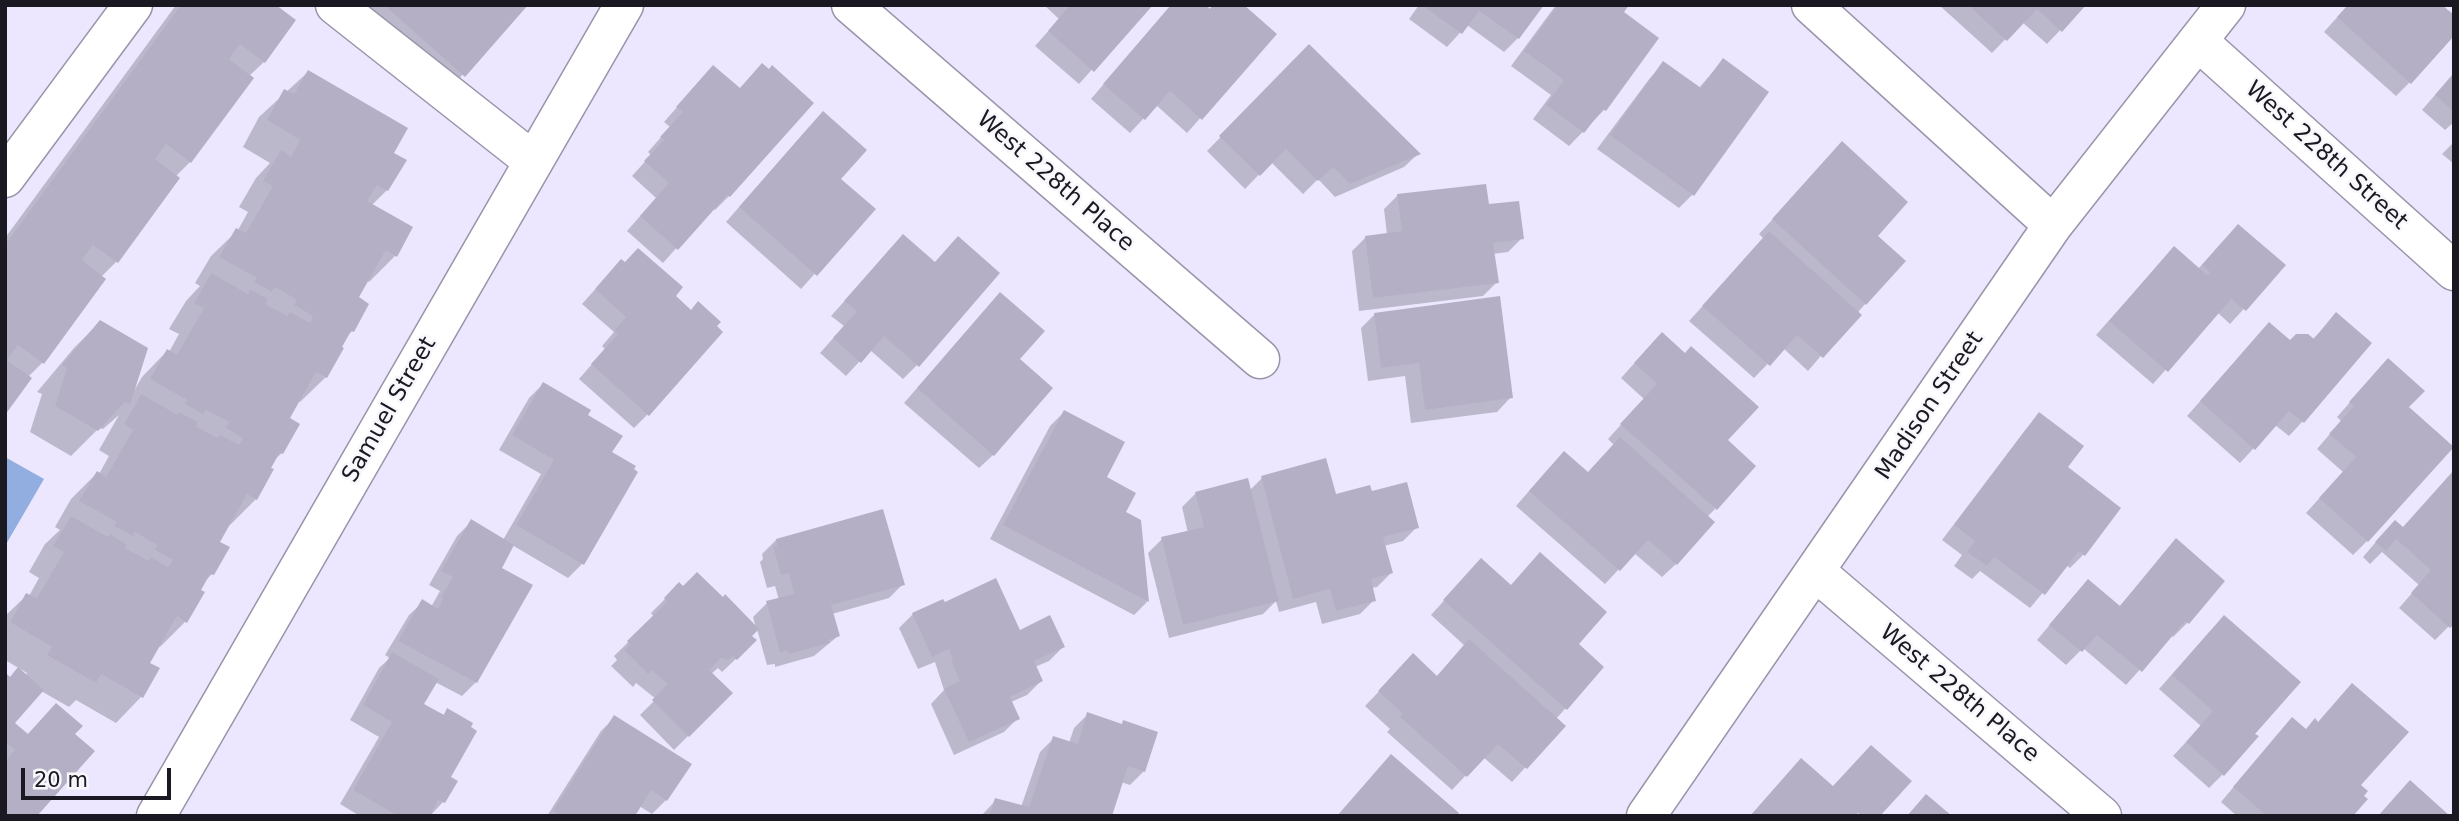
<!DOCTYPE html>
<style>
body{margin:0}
#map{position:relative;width:2459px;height:821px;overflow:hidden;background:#ece7fe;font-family:"DejaVu Sans",sans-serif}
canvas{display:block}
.frame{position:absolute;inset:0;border:7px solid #1a1820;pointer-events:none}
.scale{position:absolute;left:21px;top:768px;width:150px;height:32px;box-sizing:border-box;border:4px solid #1a1820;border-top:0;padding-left:9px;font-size:21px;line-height:24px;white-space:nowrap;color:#1a1820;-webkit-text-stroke:5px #f8f7fc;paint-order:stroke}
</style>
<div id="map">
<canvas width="2459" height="821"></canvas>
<div class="frame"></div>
<div class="scale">20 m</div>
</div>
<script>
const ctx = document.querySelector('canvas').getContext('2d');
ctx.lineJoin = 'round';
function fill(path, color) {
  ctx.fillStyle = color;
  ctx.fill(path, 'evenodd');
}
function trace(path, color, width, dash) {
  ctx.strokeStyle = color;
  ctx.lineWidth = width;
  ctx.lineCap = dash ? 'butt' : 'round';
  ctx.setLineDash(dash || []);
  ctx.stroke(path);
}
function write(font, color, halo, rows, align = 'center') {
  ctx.font = font + ' "DejaVu Sans",sans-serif';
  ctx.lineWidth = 5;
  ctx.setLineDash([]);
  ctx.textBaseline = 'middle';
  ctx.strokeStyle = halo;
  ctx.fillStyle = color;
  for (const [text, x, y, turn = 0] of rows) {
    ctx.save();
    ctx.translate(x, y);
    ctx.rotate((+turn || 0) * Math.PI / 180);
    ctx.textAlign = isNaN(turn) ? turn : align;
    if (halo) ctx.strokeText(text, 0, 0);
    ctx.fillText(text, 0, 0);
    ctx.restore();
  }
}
fill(new Path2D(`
 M5 457 44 479 5 546Z`), '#92aee0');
fill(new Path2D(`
 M176 5H273L264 62 249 76 190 162 175 177 116 262 101 277 42 363 28 377 5 412V238Z
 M343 5H526L445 94Z
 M1044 5H1150L1079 84 1035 46 1059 19Z
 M1171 5 1209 10 1213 5 1275 34 1187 133 1156 105 1130 133 1091 99Z
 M1419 5H1542L1518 38 1504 52 1467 25 1447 47 1409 19Z
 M1556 5H1627L1621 12 1604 110 1569 146 1533 119 1551 95 1511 66Z
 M1939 5H2084L2047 44 2022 22 1992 53Z
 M2348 5 2410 82 2396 96 2324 32Z
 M1309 47 1418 154 1404 167 1335 197 1318 179 1303 194 1271 162 1245 189 1207 151Z
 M1723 60 1693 194 1679 208 1597 149 1650 78 1664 64 1698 89Z
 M308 72 392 153 387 190 372 205 411 227 395 256 369 282 367 280 357 298 352 331 345 338 326 377 300 402 297 401 288 419 282 453 272 462 256 499 230 525 228 524 218 542 212 574 201 585 186 621 160 647 158 646 148 664 141 697 116 723 76 700 69 707 41 691 13 723 27 735 56 705 73 734 5 816V674L10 678 25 677 27 673 5 660V616L27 595 29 596 39 578 29 572 45 544 60 530 55 527 71 499 97 473 99 474 109 456 99 450 119 415 103 429 99 428 71 456 30 432 42 394 37 392 74 348 100 322 135 389 142 377 167 351 169 352 179 334 169 329 186 301 200 286 195 283 211 256 238 230 248 212 239 207 256 178 270 163 243 147 259 117Z
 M2454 73V122L2445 130 2422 110Z
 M700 81 812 103 729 196 715 210 712 208 663 263 627 231 656 198 632 176 651 155 648 152 670 127 664 122Z
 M809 127 839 179 873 209 801 289 726 222Z
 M2454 142V164L2442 154Z
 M1829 158 1875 236 1865 304 1808 371 1783 348 1754 378 1689 321 1764 239 1759 234Z
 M1398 195 1488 206 1522 238 1508 252 1493 254 1497 282 1483 296 1359 311 1352 251 1366 237 1387 235 1384 209Z
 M903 236 917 365 903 379 870 350 846 376 820 353 844 326 831 316Z
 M2224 240 2283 266 2230 324 2217 312 2153 384 2096 335 2161 262 2198 269Z
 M608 275 673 296 648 414 634 428 579 379 605 349 602 346 614 332 582 304Z
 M987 308 1018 360 993 455 979 468 904 403Z
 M1375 314 1511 397 1497 412 1411 423 1405 376 1368 381 1361 328Z
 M2336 315 2302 422 2289 436 2275 425 2240 463 2187 416 2256 338 2290 342 2312 340Z
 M1648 348 1715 509 1707 517 1676 564 1662 577 1634 553 1605 584 1516 506 1550 467 1587 474 1614 445 1608 439 1644 399 1621 378Z
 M2374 375 2407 407 2367 541 2353 555 2306 513 2343 472 2317 449 2341 421 2337 417Z
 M543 384 586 416 610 453 636 472 582 564 568 578 512 545 499 568 476 682 462 696 435 682 422 705 442 716 447 711 449 778 455 781 443 802 430 816H360L340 804 379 737 350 720 379 668 390 658 385 655 409 615 423 602 431 607 440 591 429 585 457 536 471 522 503 540 541 474 499 450 529 398Z
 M1064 412 1124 513 1140 521 1147 602 1134 615 990 539 1050 426Z
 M2040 415 2066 468 2084 554 2070 568 2066 565 2030 608 1980 571 1972 579 1954 566 1962 555 1942 540 2026 429Z
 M2454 471 2449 626 2435 640 2399 608 2419 585 2382 552 2370 564 2363 557 2381 536 2403 529Z
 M1262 478 1335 497 1370 494 1417 527 1403 541 1384 546 1391 573 1377 587 1371 588 1374 600 1360 614 1322 624 1316 602 1279 612 1276 601 1263 614 1169 638 1148 553 1162 539 1188 533 1182 507 1196 493 1250 490Z
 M776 540 903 584 889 598 832 614 838 636 814 656 775 667V664L767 665 757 629 750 636 741 654 722 672 718 668 711 674 731 693 674 750 640 715 656 699 636 683 633 687 611 666 617 660 614 656 654 617 651 613 679 585 756 628 753 617 767 603 779 600 775 586 767 588 760 562 763 559 762 554Z
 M2176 541 2223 581 2187 623 2173 637 2171 635 2126 685 2083 648 2066 665 2037 640 2074 596 2119 607Z
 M1467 575 1577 644 1602 667 1556 719 1563 726 1512 782 1483 757 1452 790 1387 732 1390 729 1365 706 1413 656 1436 677 1465 646 1431 615Z
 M913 614 1019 632 1063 647 1049 661 1035 667 1041 681 1027 695 1011 702 1018 718 1004 732 954 755 931 704 944 690 935 662 918 669 899 628Z
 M2210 631 2252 734 2223 774 2209 788 2173 756 2201 726 2159 689Z
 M1088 714 1121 725 1124 722 1144 771 1130 785 1121 782 1110 816H981L996 800 1021 807 1040 752 1054 738 1069 743 1074 728Z
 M615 717 666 800 652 814 639 806 633 816H547L601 731Z
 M2278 734 2358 785 2351 816H2237L2221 802Z`), '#0003');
fill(new Path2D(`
 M181 5H276L296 20 265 63 240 44 229 59 254 78 191 163 166 144 155 159 180 178 118 263 93 245 82 260 106 279 44 364 18 345 7 360 32 378 5 415V245Z
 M384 5H528L465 77Z
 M1070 5H1153L1094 72 1048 31Z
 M1171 5H1206L1210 9 1213 5H1244L1277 34 1202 120 1170 91 1145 120 1103 84Z
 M1422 5H1544L1519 39 1479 11 1462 34Z
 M1558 5H1629L1624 12 1659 38 1606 111 1603 109 1584 133 1546 105 1564 80 1524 51Z
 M1968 5H2086L2062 32 2037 9 2007 41Z
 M2348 5H2442L2454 15V36L2411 84 2337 17Z
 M1309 44 1421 154 1350 184 1333 167 1318 181 1286 149 1260 176 1219 136Z
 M1723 58 1769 92 1694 196 1610 135 1663 61 1701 88Z
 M762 63 769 69 772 65 814 103 730 197 727 195 678 250 640 216 669 183 644 161 664 140 660 137 683 112 676 107 713 65 740 88Z
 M308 70 408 128 394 153 407 160 388 191 377 185 367 201 413 227 397 257 386 250 359 297 369 304 354 332 351 331 342 347 344 348 327 378 316 372 290 418 300 424 283 454 280 452 271 468 274 469 257 500 247 494 220 542 230 547 214 575 210 574 201 590 205 592 187 623 177 616 150 663 160 668 143 698 101 674 96 683 47 655 52 647 10 622 26 593 37 598 64 552 53 546 71 516 108 537 110 534 127 545 125 548 149 561 151 557 168 567 173 560 155 550 157 545 135 532 133 536 114 526 117 522 79 501 97 471 106 477 133 430 124 424 141 394 178 415 179 412 198 422 196 426 217 438 220 435 239 445 243 438 226 428 229 422 206 410 203 414 185 404 187 400 150 379 167 349 177 355 204 308 194 303 211 273 248 294 250 289 268 299 265 304 288 316 290 312 310 323 313 316 294 305 297 300 275 287 272 292 254 282 257 278 219 257 236 228 246 233 273 186 263 181 281 150 291 157 300 140 267 120 284 89 294 94Z
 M2454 73V112L2435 95Z
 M823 111 867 150 841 179 876 209 817 276 739 207Z
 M1842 141 1908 202 1878 236 1906 261 1866 305 1772 219Z
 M1486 184 1489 204 1519 201 1524 239 1493 243 1499 283 1373 298 1365 236 1402 231 1397 194Z
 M2238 224 2286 265 2246 311 2231 299 2168 372 2109 321 2174 246 2207 275 2210 272 2202 265Z
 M1769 231 1862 315 1823 358 1797 335 1770 366 1702 306Z
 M903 234 935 262 958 236 1000 273 919 367 884 336 861 363 833 338 857 311 844 301Z
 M638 248 683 287 676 296 691 310 698 301 721 322 717 326 723 332 649 416 591 364 618 334 614 331 626 317 595 289 621 259 625 262Z
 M1000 292 1045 331 1020 359 1053 388 994 456 917 388Z
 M1500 296 1513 398 1425 410 1419 363 1381 368 1374 313Z
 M2336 312 2372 343 2304 423 2289 411 2255 450 2200 401 2269 322 2290 340 2296 334H2308L2314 339Z
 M100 320 148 348 130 405 125 402 98 431 55 406 67 368 62 365Z
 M1662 332 1685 353 1691 346 1759 407 1728 440 1756 466 1717 510 1620 424 1657 384 1634 363Z
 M2388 358 2425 391 2409 407 2454 447 2368 542 2319 498 2356 457 2329 434 2354 406 2349 402Z
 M543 382 591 410 588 415 623 436 612 452 636 466 634 469 638 472 584 565 516 525 554 460 512 435Z
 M1064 410 1125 442 1107 477 1136 493 1126 512 1141 520 1149 602 1003 525Z
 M2039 412 2084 446 2068 467 2121 508 2085 556 2079 551 2045 595 1994 557 1987 566 1967 552 1975 541 1954 525Z
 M1620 437 1715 522 1677 565 1648 540 1620 571 1529 491 1564 451 1588 472Z
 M1326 458 1336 494 1370 485 1372 491 1407 482 1419 528 1383 537 1393 573 1371 579 1376 601 1336 611 1330 589 1293 599 1261 476Z
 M2454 470V624L2450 628 2411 593 2431 570 2396 539 2386 551 2375 542 2395 520 2403 527Z
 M1248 478 1279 601 1183 625 1161 537 1204 527 1195 492Z
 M883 509 905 585 831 605 840 636 829 640 830 643 789 654 788 651 780 652 766 601 794 594 789 573 781 575 773 546H777L776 539Z
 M471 519 514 545 502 568 533 585 477 683 398 641 422 599 438 609 443 599 441 597 453 577 441 571Z
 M2176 538 2225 581 2189 624 2185 621 2142 672 2097 635 2082 652 2049 625 2088 579 2120 606Z
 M1540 552 1607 612 1579 644 1604 667 1567 710 1443 600 1481 558 1511 585Z
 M697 572 723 597 725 594 759 629 752 636 757 640 737 660 733 656 728 660 721 658 709 670 733 693 689 737 652 700 668 684 651 670 648 674 624 650 630 645 627 641 667 602 664 598 679 582 683 586Z
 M996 578 1020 630 1050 615 1065 647 1034 661 1043 681 1010 697 1020 719 969 742 944 689 960 681 951 661 953 660 949 649 932 657 912 613 943 599 945 602Z
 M2224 615 2301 682 2255 734 2259 736 2224 776 2186 742 2213 711 2172 675Z
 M1469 639 1566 726 1527 769 1498 744 1467 777 1400 717 1403 714 1378 691 1413 653 1437 676Z
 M392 652 439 679 424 704 444 715 447 708 473 723 471 727 477 731 451 777 458 781 445 803 438 800 430 816H398L353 790 392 722 363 705Z
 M18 667 44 690 15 723 28 734 56 703 83 726 75 734 95 751 37 816H5V761L15 750 5 742V672L10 677Z
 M2352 683 2409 732 2361 785 2368 791 2364 796 2368 799 2353 816H2267L2233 787 2292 717 2306 729 2315 718 2318 722Z
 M1087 712 1122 724 1123 720 1158 732 1145 772 1128 766 1112 816H989L995 798 1029 807 1053 736 1078 744Z
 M614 715 692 764 667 801 651 790 635 816H561L553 811Z
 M1871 745 1912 781 1880 816H1862L1858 813 1856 816H1750L1801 758 1833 786Z
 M1391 754 1459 813 1457 816H1337Z
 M2410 780 2450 816H2378Z
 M1926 794 1952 816H1907Z`), '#b4afc4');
const minor = new Path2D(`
 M335 5 533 161
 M851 5 1260 359
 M1811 5 2053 225
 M2199 42 2454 271
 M5 178 133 5
 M1816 572 2102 816
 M156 816 624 5
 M1646 816 2053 225 2226 5`);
trace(minor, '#9994a9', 41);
trace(minor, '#fff', 38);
write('23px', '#1a1820', '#f8f7fc', [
 ["West 228th Street",2326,156,42],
 ["West 228th Place",1055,182,41],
 ["Madison Street",1930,406,-56],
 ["Samuel Street",390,410,-60],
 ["West 228th Place",1959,694,40]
]);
</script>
